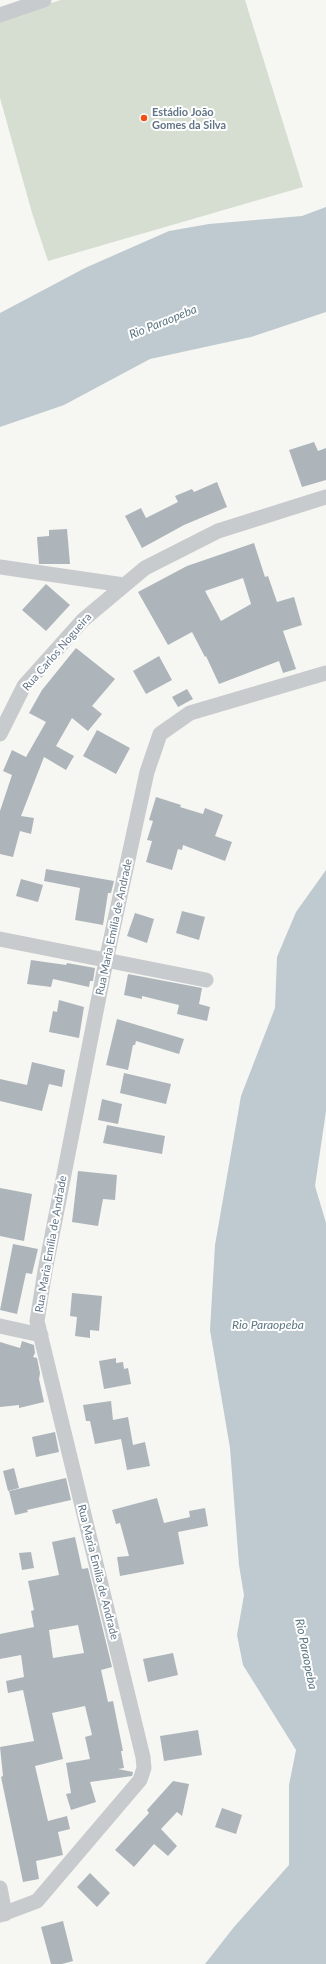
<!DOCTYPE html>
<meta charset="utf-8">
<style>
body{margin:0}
canvas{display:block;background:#f6f6f2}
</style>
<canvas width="326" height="1964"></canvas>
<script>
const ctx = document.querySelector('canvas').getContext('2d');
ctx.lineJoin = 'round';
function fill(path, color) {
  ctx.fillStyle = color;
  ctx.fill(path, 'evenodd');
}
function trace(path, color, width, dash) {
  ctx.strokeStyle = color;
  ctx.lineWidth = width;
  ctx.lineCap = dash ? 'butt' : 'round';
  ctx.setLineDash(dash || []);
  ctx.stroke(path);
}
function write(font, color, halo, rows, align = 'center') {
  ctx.font = font + ' Lato,sans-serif';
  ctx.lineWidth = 4;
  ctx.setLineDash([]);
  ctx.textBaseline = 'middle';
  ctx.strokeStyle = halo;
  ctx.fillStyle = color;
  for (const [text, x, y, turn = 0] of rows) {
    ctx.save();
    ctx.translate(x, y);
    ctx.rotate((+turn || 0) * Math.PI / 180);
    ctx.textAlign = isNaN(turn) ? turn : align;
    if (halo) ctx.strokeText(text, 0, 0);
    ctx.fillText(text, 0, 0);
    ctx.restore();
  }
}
fill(new Path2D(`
 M61 0H245L303 187 48 261 32 213 0 98V18Z`), '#d6ded2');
fill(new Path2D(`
 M326 207V312L251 337 150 359 64 405 0 427V313L85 268 169 231 209 224 302 216Z
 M326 870V1111L315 1186 326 1223V1964H205L234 1927 289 1865V1785L296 1750 243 1665 237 1635 244 1595 239 1565 230 1448 210 1330 215 1245 241 1096 275 1008 277 957 296 912Z`), '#becacf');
fill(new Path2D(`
 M314 442 318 451 326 448V480L302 487 289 450Z
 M217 482 227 507 184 525 142 548 125 516 141 508 146 518 178 502 175 496 192 489 194 492Z
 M67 529 70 564H39L37 537 49 536V530Z
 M254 543 265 577 268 576 277 602 294 597 302 625 283 631 296 669 283 673 279 661 219 684 206 656 205 657 192 632 168 645 138 592 187 566ZM243 578 251 604 221 621 205 591Z
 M46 584 70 605 46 631 22 610Z
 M76 648 115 679 92 706 102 714 88 731 72 718 56 746 74 756 66 770 44 757 21 816 34 818 31 834 20 831 13 857 0 854V811L12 775 3 771 12 750 26 757 46 722 29 713 42 690Z
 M159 656 172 680 146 694 133 671Z
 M187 689 193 699 178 707 172 697Z
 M97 730 130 748 116 774 83 756Z
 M156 797 181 805 180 807 203 814 205 808 223 815 215 836 232 842 225 861 183 845 182 850 178 849 172 870 146 862 152 841 147 840 153 821 149 820Z
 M46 869 114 881 111 893H108L103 925 75 920 80 888 44 881Z
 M21 879 43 885 38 902 16 896Z
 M182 911 205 917 199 940 176 933Z
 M135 913 154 919 147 943 127 936Z
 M31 960 66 965 67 963 95 968 93 981H90L89 987 53 979 51 987 27 984Z
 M128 974 202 988 199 1004 210 1007 207 1021 177 1014 179 1005 142 996V999L124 995Z
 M59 1000 84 1007 79 1038 49 1032 53 1011 57 1012Z
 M117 1019 184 1039 179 1054 136 1041 135 1045H133L128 1070 106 1065Z
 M32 1062 65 1070 62 1087 49 1084 42 1111 0 1101V1079L27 1085Z
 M124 1073 171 1084 166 1104 120 1093Z
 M102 1099 122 1104 118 1124 98 1120Z
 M107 1125 165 1136 162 1154 103 1143Z
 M78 1171 117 1175 115 1200 103 1199 98 1226 72 1222Z
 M0 1188 32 1194 24 1241 0 1236Z
 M13 1244 38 1249 32 1274 26 1273 17 1314 0 1310Z
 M72 1293 102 1296 99 1331 90 1330V1338L75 1336 77 1317 70 1316Z
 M22 1341 34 1345 35 1353 33 1357 37 1358 40 1373 39 1379 44 1402 19 1408V1405L0 1407V1342L20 1348Z
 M116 1358V1363L123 1362 124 1369 128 1368 131 1384 104 1389 99 1361Z
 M111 1401 113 1420 128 1417 133 1445 145 1442 150 1466 127 1470 121 1439 95 1444 90 1421H86L83 1405Z
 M55 1432 59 1452 36 1457 32 1437Z
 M14 1468 19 1488 8 1491 3 1471Z
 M66 1478 71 1500 27 1510 28 1512 15 1515 9 1491Z
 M157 1498 164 1523 190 1517 189 1511 205 1508 208 1526 178 1532 184 1564 120 1576 117 1557 129 1556 120 1523 116 1524 112 1510Z
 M75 1537 82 1569 88 1568 112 1667 101 1670 108 1702 113 1701 123 1751H121L124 1768 118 1769 133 1772 132 1776 90 1782 96 1802 71 1810 66 1794 71 1793 66 1763 90 1759 85 1737 92 1735 85 1706 52 1713 63 1759 35 1766 48 1821 67 1816 70 1829 58 1832 63 1855 36 1861 39 1879 23 1882 1 1777 3 1776 0 1747 34 1741 23 1690 8 1693 6 1681 24 1677 21 1655 0 1659V1634L34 1627 31 1611 34 1610 28 1581 59 1575 52 1542ZM78 1625 84 1653 53 1658 49 1630Z
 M31 1552 34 1568 22 1570 19 1553Z
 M173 1653 178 1675 148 1682 143 1659Z
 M198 1730 202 1755 164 1761 160 1736Z
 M173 1781 189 1784 182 1816 177 1812 161 1829 177 1846 168 1856 154 1844 134 1867 115 1850 149 1813 147 1810Z
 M222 1808 242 1815 236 1834 215 1827Z
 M90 1873 110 1893 97 1907 77 1887Z
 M63 1921 73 1961 62 1964H51L41 1927Z`), '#adb5bb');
trace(new Path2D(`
 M0 15 44 0
 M0 567 124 585
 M0 734 24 686 83 620 145 568 218 531 326 497
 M0 939 206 980
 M0 1326 41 1335
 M0 1888 5 1914
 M0 1915 37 1901 140 1780 144 1768 143 1757 37 1321 45 1271 106 961 147 772 160 734 190 713 326 673`), '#c8cbce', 15);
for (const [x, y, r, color] of [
 [144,118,4,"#f54e13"]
]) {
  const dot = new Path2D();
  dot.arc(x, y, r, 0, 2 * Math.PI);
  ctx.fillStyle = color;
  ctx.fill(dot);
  trace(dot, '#fff', 1.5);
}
write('bold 11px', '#627586', '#fff', [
 ["Estádio João",152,112],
 ["Gomes da Silva",152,125]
], 'left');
write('11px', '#627586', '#fff', [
 ["Rua Carlos Nogueira",57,652,-49],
 ["Rua Maria Emília de Andrade",114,927,-78],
 ["Rua Maria Emília de Andrade",51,1244,-80],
 ["Rua Maria Emília de Andrade",98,1572,76]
]);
write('italic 12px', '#5d7783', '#fff', [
 ["Rio Paraopeba",163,322,-22],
 ["Rio Paraopeba",268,1325],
 ["Rio Paraopeba",306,1654,79]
]);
</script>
